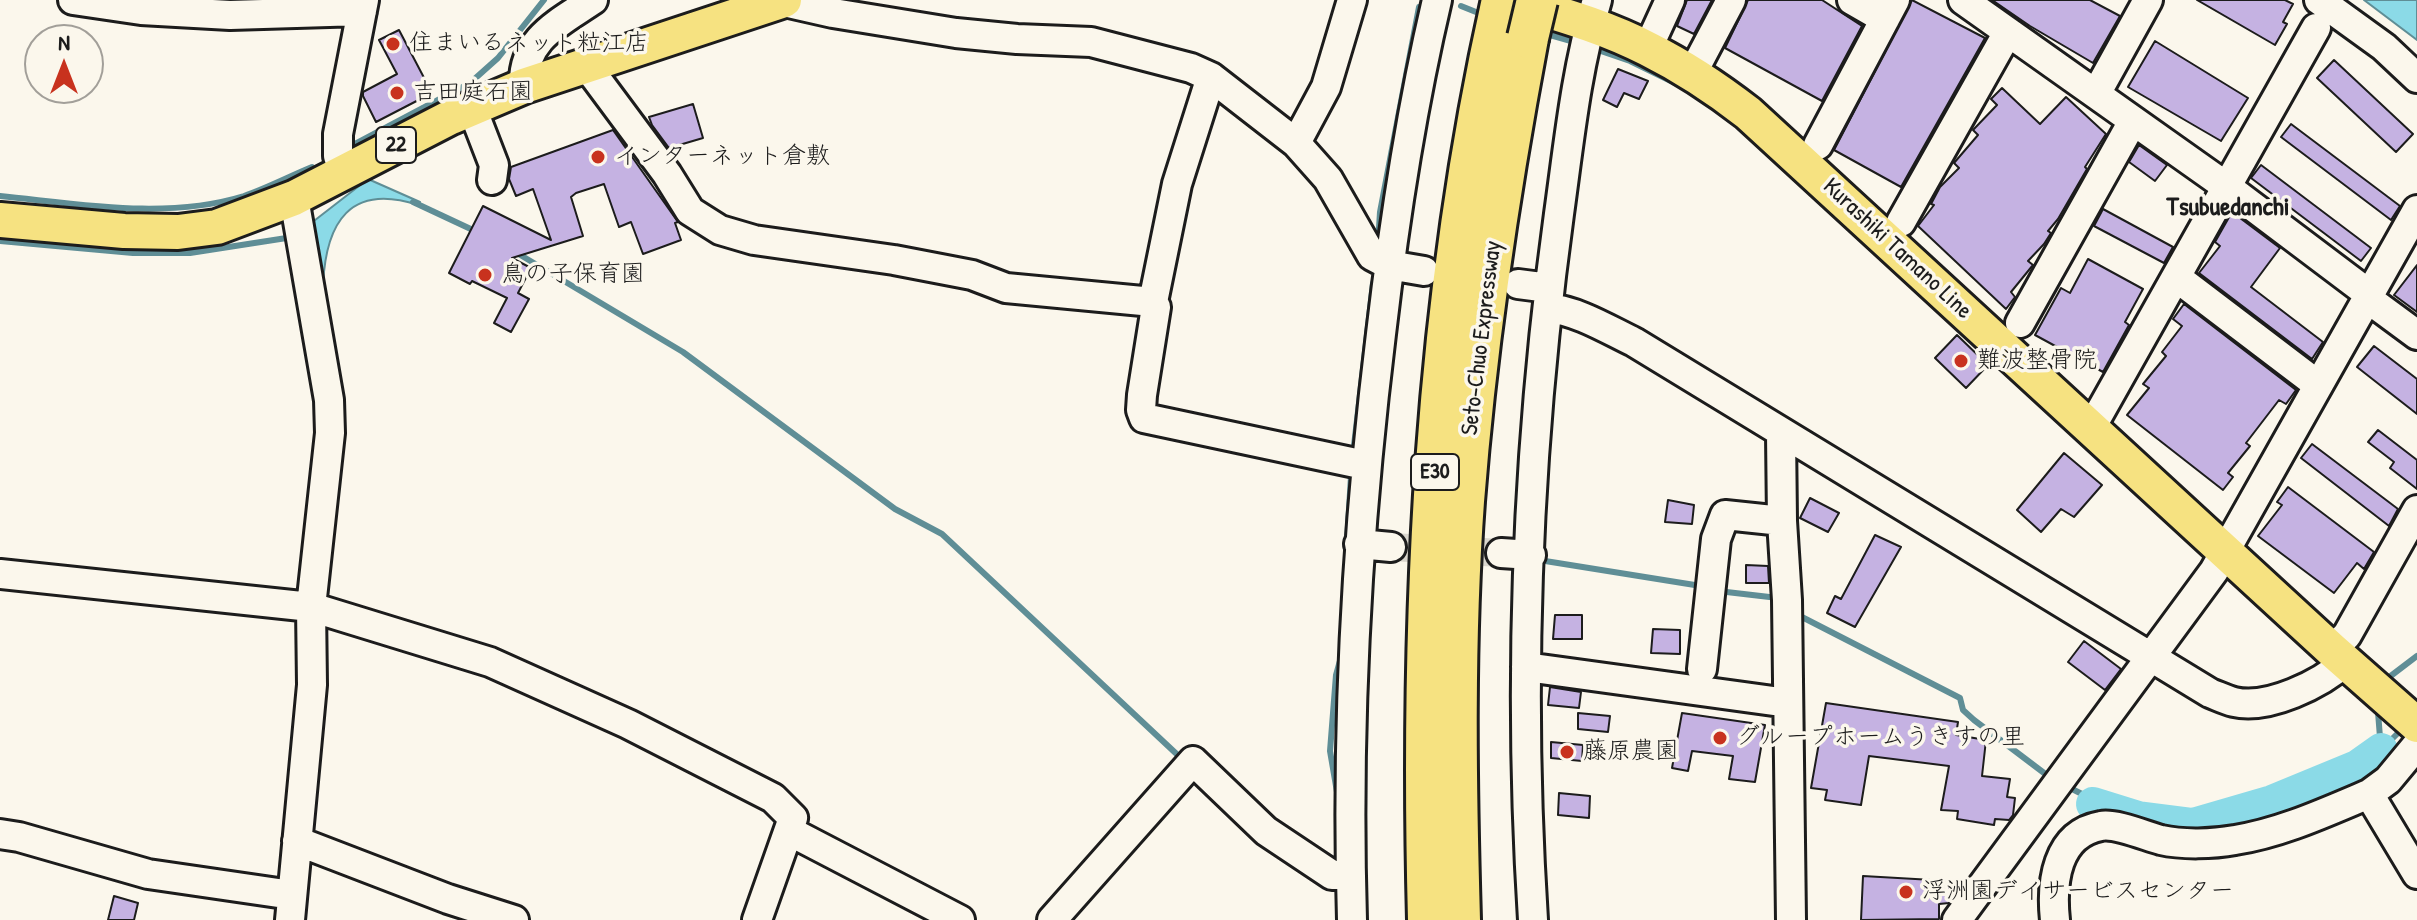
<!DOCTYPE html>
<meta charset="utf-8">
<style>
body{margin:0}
#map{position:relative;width:2417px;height:920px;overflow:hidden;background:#fbf7ec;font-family:"Patrick Hand",sans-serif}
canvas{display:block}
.north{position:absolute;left:24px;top:24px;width:80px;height:80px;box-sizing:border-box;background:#fbf7ec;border:2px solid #a29f99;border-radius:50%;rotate:0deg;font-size:22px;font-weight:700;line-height:32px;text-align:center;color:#1c1c1c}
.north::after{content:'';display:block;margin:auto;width:28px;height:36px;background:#c8321e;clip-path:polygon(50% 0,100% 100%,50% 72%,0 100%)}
</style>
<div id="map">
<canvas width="2417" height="920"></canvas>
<div class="north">N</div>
</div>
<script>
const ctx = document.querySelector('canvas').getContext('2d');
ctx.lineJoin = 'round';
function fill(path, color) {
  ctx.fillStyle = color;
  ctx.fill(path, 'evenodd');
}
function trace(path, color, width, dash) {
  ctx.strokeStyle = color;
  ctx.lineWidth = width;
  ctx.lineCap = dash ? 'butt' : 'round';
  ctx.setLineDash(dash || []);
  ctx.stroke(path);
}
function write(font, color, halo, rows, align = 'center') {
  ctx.font = font + ' "Patrick Hand","Klee One",sans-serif';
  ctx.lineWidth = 7;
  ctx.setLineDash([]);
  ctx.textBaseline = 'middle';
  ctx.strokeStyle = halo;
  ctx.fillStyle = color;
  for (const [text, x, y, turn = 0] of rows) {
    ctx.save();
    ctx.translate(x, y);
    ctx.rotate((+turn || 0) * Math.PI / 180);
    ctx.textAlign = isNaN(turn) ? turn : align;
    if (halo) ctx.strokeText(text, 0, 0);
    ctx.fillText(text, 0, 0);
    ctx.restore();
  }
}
const water = new Path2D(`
 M2364 0H2417V40Z
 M368 179 420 202 418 205C350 183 326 222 323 285L310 224Z`);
fill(water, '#8bdae7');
trace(water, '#5f8e96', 2);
trace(new Path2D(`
 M1461 6 1486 16
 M1543 33 1578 43
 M1592 48 1630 61 1677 84
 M355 144 470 83 498 58 544 0
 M0 196C80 204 166 220 244 196 267 188 290 176 312 167
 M413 202 475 231
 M0 241 133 253H190L293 237
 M1378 244 1380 212 1419 7
 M517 253 683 352 895 509 942 534 1183 760
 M1353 454 1373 283
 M1347 542 1351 476
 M1539 560 1701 586
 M1718 591 1778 598
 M1798 615 1960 698 1963 710 1974 720 2052 779
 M2388 678 2417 656
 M2373 708 2378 712 2381 750
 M2381 750 2400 731
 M2357 767 2364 779
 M2066 786 2084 795 2093 804 2078 822
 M1337 792 1330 751 1336 675 1341 657`), '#5f8e96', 6);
trace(new Path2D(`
 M2093 804 2138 818 2193 825 2272 802 2357 767 2381 750`), '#8bdae7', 34);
const building = new Path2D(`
 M1687 0H1712L1694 34 1677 26Z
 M1748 0H1822L1862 26 1822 101 1725 48Z
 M1912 0 1985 38 1901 187 1834 150Z
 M1992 0H2090L2120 16 2093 63 2030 26Z
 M2197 0H2285L2293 4 2283 22 2287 24 2275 45Z
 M399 30 432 93 376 122 363 96V92L397 74 379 40Z
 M2155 41 2248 98 2221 141 2128 87Z
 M2334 60 2413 134 2396 152 2317 78Z
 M1618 69 1648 81 1639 99 1624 93 1617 107 1603 100Z
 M2002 88 2040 124 2066 97 2106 134 2085 167 2087 169 2058 219 2048 231 2051 233 2044 244 2028 261 2033 265 2011 292 2015 297 2006 309 1918 226 1934 205 1931 204 1940 187 1959 168 1954 163 1978 135 1973 130 1997 105 1991 99Z
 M693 104 703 138 669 148 652 125 649 117Z
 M2291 124 2400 206 2391 220 2281 137Z
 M613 130 678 222 675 223 681 240 643 254 631 222 619 227 604 184 576 193 571 197 583 236 512 258 531 268 518 293 529 299 511 332 494 323 507 298 472 281 470 284 449 273 483 206 551 240 533 189 516 196 509 179 511 167Z
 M2139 145 2167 165 2155 181 2129 162Z
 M2261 165 2371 248 2361 261 2251 178Z
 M2103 209 2173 247 2164 263 2094 226Z
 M2232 212 2280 248 2251 287 2323 342 2312 359 2199 273 2220 246 2215 242Z
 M2088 259 2143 289 2125 322 2129 325 2103 372 2035 335 2061 288 2070 293Z
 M2417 265V312L2394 295Z
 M2184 304 2296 390 2286 404 2279 400 2246 443 2250 446 2228 473 2233 477 2223 490 2127 415 2149 388 2143 384 2166 356 2162 352 2182 326 2173 319Z
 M1957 335 1988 365 1966 388 1935 358Z
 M2374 346 2417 379V414L2357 367Z
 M2378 430 2417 460V489L2390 468 2394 462 2368 442Z
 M2312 444 2398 509 2389 526 2301 458Z
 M2064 453 2102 485 2074 517 2061 509 2041 532 2017 510Z
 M2288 487 2374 552 2364 569 2357 563 2334 593 2258 536 2282 505 2277 502Z
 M1810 498 1839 513 1828 532 1800 518Z
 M1668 500 1694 505 1692 524 1665 522Z
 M1875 535 1901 547 1855 627 1827 613 1835 596 1841 599Z
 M1746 565 1768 566 1769 583H1746Z
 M1555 615H1582V639H1553Z
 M1653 629 1680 630V654L1651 653Z
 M2084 641 2121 669 2105 690 2068 662Z
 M1550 687 1581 692 1579 708 1548 705Z
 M1826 703 1958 722 1956 735 1986 740 1982 776 2010 779 2007 797 2015 798 2013 815 2009 820 1995 819 1994 825 1957 819 1958 811 1941 810 1949 766 1869 756 1861 805 1825 800 1827 790 1811 788Z
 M1578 713 1610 716 1608 732 1578 729Z
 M1682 713 1765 725 1755 782 1729 779 1733 756 1692 751 1688 771 1672 768Z
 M1551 742 1583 745 1582 761 1551 758Z
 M1559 793 1590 796 1589 818 1558 815Z
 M1863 876 1950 881 1949 903 1939 904V919L1861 920Z
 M114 896 138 903 134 920H108Z`);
fill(building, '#c5b2e2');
trace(building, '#1c1c1c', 2);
trace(new Path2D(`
 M1391 547 1501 553`), '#dad6cd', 28, [28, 14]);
const minor = new Path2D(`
 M73 0 141 10 230 15 362 11
 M1852 0 1885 19
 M1963 0 2227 187 2361 288 2375 304 2417 335
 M2319 0 2384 47 2417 78
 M780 1 833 13 956 33 1017 39 1091 42 1191 68 1211 77 1296 143 1328 179 1372 256 1389 265 1424 271
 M1648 48 1670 0
 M586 65 667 174 690 211 720 230 754 240 894 260 972 275 1006 288 1153 302 1177 184 1211 77
 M1692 74 1731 0
 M524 86C522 39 559 23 593 0
 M2096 94 2148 0
 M472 108 494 165 492 180
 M1296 143 1326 87 1352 0
 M1818 145 1895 0
 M344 172 338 156V134L364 0
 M1901 222 2008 32
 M2176 277 2318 385
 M1518 284 1549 288
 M1153 302 1156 307 1142 395 1141 410 1144 418 1365 465
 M1548 308C1578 311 1607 329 1634 342L2210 693C2218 696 2226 700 2234 702 2268 710 2321 684 2345 662
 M2020 323 2133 121
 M2091 428 2316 28
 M1781 434 1782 521 1787 600 1791 920
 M1359 544 1391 547
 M1501 553 1531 555
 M0 574 311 607 490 662 628 724 773 798 793 818 757 920
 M2332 650 2347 635 2417 510
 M1526 667 1788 703
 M1702 669 1716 539 1725 515 1782 521
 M2417 745 2388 780 2369 794 2417 874
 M789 831 960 920
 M0 834 19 837 148 874 292 895
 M297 841 448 899 514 920
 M290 920 312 685 311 607 330 433 329 400 294 198
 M1052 920 1193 761 1266 831 1332 875H1351
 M1352 920C1346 724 1357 529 1381 334 1394 222 1411 110 1437 0
 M1533 920C1518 686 1527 447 1559 214 1569 142 1576 70 1597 0
 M1957 920 2214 571 2417 210
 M2055 920C2051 883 2056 834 2101 826 2115 823 2146 836 2161 840 2183 845 2213 844 2235 840 2281 833 2326 812 2369 794`);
const major = new Path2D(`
 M1513 0C1559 14 1606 27 1648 49 1684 67 1717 89 1748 113L2332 650 2417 725
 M0 220 124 231 178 232 217 227 294 198 451 117 524 86 784 0`);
const highway = new Path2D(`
 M1428 920C1420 612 1434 302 1502 0
 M1460 920C1456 780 1454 640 1464 501 1476 345 1499 192 1528 38`);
trace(minor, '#1c1c1c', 34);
trace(major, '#1c1c1c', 40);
trace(highway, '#1c1c1c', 46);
trace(minor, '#fbf7ec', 28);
trace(major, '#f6e281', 34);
trace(highway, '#f6e281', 40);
const highwayBridge = new Path2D(`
 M1528 38 1537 0`);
trace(highwayBridge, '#1c1c1c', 46, []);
trace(highwayBridge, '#f6e281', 40);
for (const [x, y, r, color] of [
 [393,44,8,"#c8321e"],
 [397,93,8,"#c8321e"],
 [598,157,8,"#c8321e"],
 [485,275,8,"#c8321e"],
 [1961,361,8,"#c8321e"],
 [1720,738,8,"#c8321e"],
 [1567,752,8,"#c8321e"],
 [1906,892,8,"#c8321e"]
]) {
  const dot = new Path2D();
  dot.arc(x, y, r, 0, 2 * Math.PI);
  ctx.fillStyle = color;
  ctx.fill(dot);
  trace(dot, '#fbf7ec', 3);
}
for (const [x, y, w] of [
 [396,145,40],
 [1435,472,48]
]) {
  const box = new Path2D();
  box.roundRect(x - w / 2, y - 18, w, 36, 6);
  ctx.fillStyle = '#fbf7ec';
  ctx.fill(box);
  trace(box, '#1c1c1c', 2);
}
write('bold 22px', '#1c1c1c', null, [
 ["22",396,145],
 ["E30",1435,472]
]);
write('24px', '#1c1c1c', '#fbf7ec', [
 ["住まいるネット粒江店",409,44],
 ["吉田庭石園",413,93],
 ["インターネット倉敷",614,157],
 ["鳥の子保育園",501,275],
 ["難波整骨院",1977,361],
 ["グループホームうきすの里",1736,738],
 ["藤原農園",1583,752],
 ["浮洲園デイサービスセンター",1922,892]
], 'left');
write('24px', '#1c1c1c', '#fbf7ec', [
 ["Kurashiki Tamano Line",1897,249,43],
 ["Seto-Chuo Expressway",1482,338,-83]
]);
write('bold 26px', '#1c1c1c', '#fbf7ec', [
 ["Tsubuedanchi",2228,208]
]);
</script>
